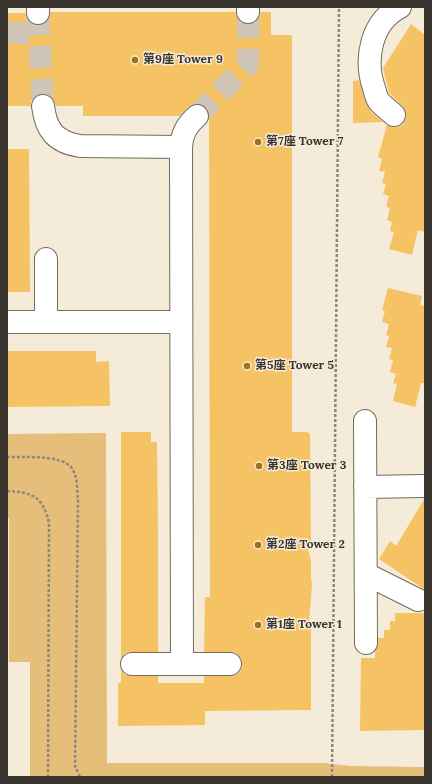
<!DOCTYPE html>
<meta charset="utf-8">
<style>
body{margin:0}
#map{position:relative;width:432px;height:784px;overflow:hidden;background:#f5ebd9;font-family:Lora,serif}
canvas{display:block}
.frame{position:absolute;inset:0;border:8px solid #38342d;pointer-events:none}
</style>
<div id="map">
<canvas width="432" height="784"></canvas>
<div class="frame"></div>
</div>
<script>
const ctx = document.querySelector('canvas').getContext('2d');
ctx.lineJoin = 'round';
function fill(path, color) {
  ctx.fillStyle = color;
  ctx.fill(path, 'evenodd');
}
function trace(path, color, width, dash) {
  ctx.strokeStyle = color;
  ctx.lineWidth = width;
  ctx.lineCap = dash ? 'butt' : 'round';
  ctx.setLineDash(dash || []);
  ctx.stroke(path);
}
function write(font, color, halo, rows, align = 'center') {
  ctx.font = font + ' Lora,"Noto Sans TC",serif';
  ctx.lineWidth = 3;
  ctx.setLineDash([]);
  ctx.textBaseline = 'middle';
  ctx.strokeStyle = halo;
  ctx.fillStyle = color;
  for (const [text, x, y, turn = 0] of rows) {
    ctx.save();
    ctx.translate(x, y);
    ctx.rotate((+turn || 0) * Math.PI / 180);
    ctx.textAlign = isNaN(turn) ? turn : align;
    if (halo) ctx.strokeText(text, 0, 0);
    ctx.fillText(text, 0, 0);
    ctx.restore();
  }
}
fill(new Path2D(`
 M106 433 107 763H324L350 766 425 767V777H30V662H9V518H7V434Z`), '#e5be7a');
fill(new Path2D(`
 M50 12H236L237 18 241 23 248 24 254 23 259 19 260 12H271V35H292V432H308V433H310L311 549H308L311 561V578L312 585 309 621 311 622V710L205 711V725L118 726V683H121V670L125 675 132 676H158V683H204V676H230L236 675 241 671 242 664 241 658 236 653 230 652H204L205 597H210L209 113 206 107 200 104H194L188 107 180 116H83V106H56L52 98 48 94H41L35 97 31 101V106H7V13H26L27 20 32 24 38 25 44 24 49 20Z
 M411 24 425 35V232L418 230 412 255 389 249 394 232 390 231 392 222 387 220 390 208 386 206 389 196 383 194 386 184 382 183 385 172 379 171 382 159 378 157 387 125 392 127H398L403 124 406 118V112L403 106 389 93 383 68Z
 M359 80 367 105 372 113 383 122 353 123V81Z
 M7 149H29L30 292H7Z
 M388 288 422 296 420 305 425 306V383H421L415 407 393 401 397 384 393 383 396 374 390 372 393 360 389 359 392 348 386 347 389 336 386 335 389 324 382 322 385 311 382 310Z
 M7 351H96V362L109 361 110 406 7 407Z
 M121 432H151V442H157L158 530V652H132L125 653 121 658Z
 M425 498V590L379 559 390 541 396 546Z
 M395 613H425V730L360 731 361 658H375V651L378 643V638H384V630H390V621H395Z`), '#f6c364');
trace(new Path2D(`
 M38 13 43 106
 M7 33H39
 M197 116 248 64V12`), '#cfc6b7', 22, [22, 11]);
const minor = new Path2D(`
 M38 7V13
 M248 7V12
 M43 106C46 130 55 142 80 146L181 147 182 664
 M394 115C389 110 381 105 378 100 376 96 375 92 374 88 364 59 371 22 400 7
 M181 147C182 133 187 125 197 116
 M46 259V322
 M7 322H181
 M365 421 366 643
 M365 487 423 486
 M366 574 418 600
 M132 664H230`);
trace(minor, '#746b5b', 24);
trace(new Path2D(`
 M7 457C22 457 61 455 71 467 78 476 77 489 78 500L75 766 80 777
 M7 491C33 492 43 497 49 523L48 777
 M332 777 339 7`), '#8e877b', 2.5, [3, 2]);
trace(minor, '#fff', 22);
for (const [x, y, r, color] of [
 [135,60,4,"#9b7320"],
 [258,142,4,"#9b7320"],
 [247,366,4,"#9b7320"],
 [259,466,4,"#9b7320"],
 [258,545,4,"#9b7320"],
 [258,625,4,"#9b7320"]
]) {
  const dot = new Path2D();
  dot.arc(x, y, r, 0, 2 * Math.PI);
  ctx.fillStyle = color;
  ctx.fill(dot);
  trace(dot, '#f5ebd9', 1.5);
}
write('bold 12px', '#38342d', '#f5ebd9', [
 ["第9座 Tower 9",143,60],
 ["第7座 Tower 7",266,142],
 ["第5座 Tower 5",255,366],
 ["第3座 Tower 3",267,466],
 ["第2座 Tower 2",266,545],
 ["第1座 Tower 1",266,625]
], 'left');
</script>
